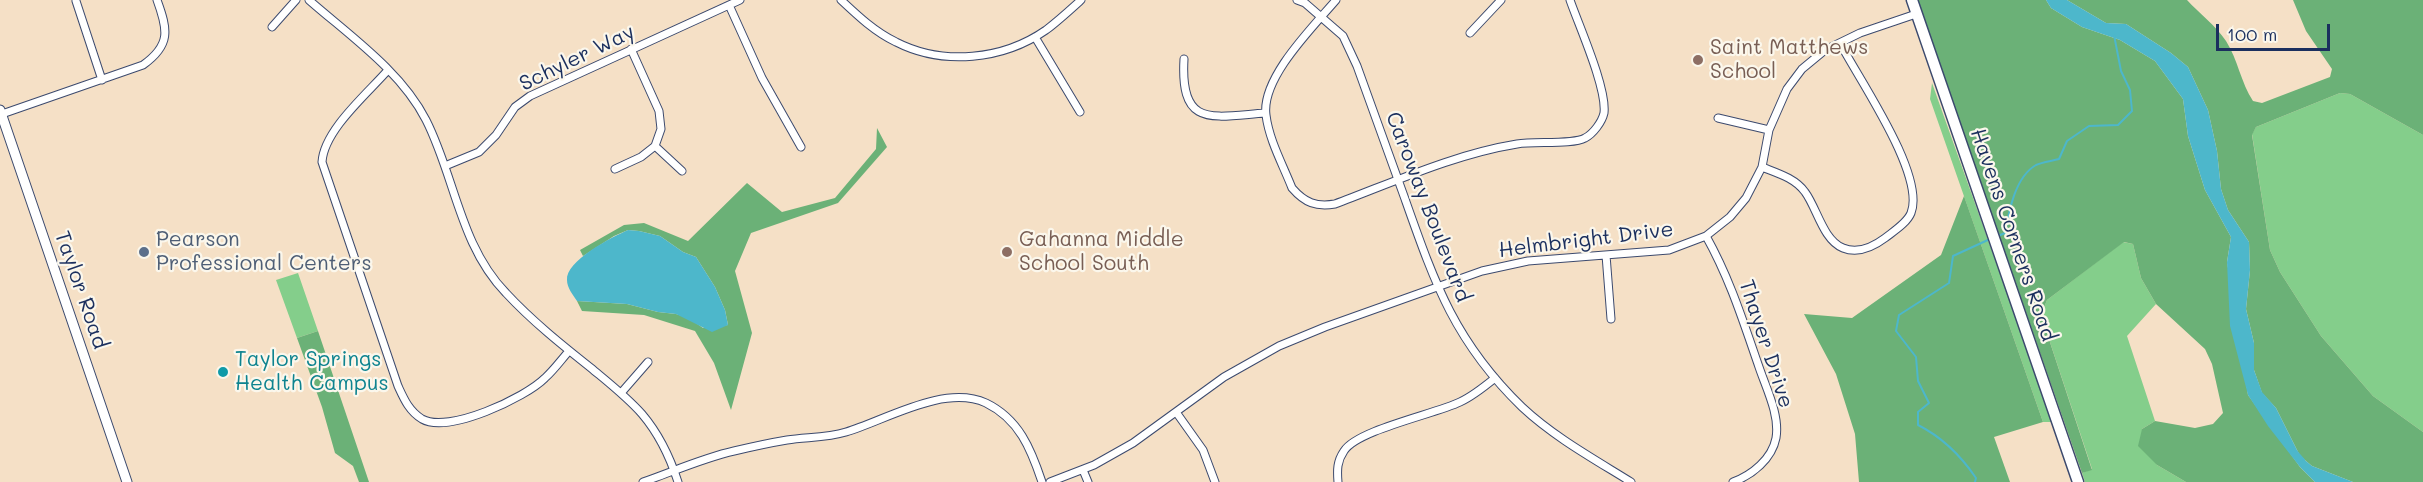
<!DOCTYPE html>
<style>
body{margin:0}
#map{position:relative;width:2423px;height:482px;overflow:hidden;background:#f5e0c6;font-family:Mali,sans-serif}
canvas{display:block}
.scale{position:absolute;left:2216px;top:24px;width:114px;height:27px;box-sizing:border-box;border:3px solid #1b2f5e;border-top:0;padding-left:8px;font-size:18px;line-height:21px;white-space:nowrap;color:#1b2f5e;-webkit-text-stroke:4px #fbf7ec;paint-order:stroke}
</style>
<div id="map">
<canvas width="2423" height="482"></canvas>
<div class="scale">100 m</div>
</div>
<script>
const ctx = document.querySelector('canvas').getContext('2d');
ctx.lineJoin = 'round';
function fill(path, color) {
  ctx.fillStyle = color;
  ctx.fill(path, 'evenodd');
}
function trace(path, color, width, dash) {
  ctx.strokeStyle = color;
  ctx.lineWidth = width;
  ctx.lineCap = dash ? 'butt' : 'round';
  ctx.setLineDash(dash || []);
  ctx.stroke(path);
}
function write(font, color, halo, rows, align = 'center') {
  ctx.font = font + ' Mali,sans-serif';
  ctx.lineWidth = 4.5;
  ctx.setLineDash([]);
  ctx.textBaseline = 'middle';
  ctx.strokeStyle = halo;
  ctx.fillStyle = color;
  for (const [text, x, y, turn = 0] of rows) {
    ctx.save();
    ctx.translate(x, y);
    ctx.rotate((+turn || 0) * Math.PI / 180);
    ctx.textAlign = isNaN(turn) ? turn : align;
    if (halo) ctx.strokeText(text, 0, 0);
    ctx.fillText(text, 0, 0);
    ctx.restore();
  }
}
fill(new Path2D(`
 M1932 83 2053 422H2043L1930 99Z
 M2340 93 2350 94 2423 135V432L2373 396 2321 336 2280 272 2270 250 2252 134 2256 127Z
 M2123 242 2133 244 2141 278 2156 304 2127 336 2155 421 2142 429 2157 465 2186 482H2085L2082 473 2092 469 2041 315 2047 300Z
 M298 273 318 331 297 338 276 280Z`), '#84ce8b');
fill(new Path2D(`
 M1917 0H2046L2051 8 2082 27 2120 40 2155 61 2183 99 2188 136 2205 190 2231 237 2227 262 2248 395 2300 467 2315 482H2186L2157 465 2138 446 2142 429 2155 421 2195 428 2213 424 2223 413 2212 364 2205 349 2156 304 2141 278 2133 244 2124 242 2047 300 2041 315 2092 470 2082 473Z
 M2067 0H2187C2199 13 2216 26 2226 41 2238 60 2241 83 2253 101L2262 103 2330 77 2332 69 2306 31 2293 0H2423V135L2350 94 2340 93 2256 127 2252 135 2270 250 2280 272 2321 336 2373 396 2423 432V482H2353L2312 466 2300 456 2276 408 2262 393 2254 370V343L2246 309 2250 270 2249 242 2228 210 2221 189 2217 151 2208 110 2188 67 2171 53 2126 24 2106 23Z
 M877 128 887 147 838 203 751 233 735 271 752 333 731 410 714 363 695 331 644 315 582 311 577 301 627 304 658 312 676 314 689 318 703 328 728 325 725 310 715 287 696 257 683 252 660 236 639 231 628 230 614 236 583 256 580 250 624 225 644 223 688 241 747 183 782 212 835 198 876 149Z
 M1964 196 2043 422 1994 437 2010 482H1859L1855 434 1836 374 1804 314 1852 318 1941 255Z
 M318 331 369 482H359L353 466 335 453 322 407 297 338Z`), '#6bb177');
fill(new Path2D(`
 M2046 0H2067L2106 23 2126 24 2171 53 2188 67 2208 110 2217 151 2221 189 2228 210 2249 242 2250 270 2246 309 2254 343V370L2262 392 2276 408 2300 456 2312 466 2353 482H2315L2300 467 2268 426 2248 395 2230 326 2227 262 2231 237 2205 190 2188 136 2183 99 2155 61 2120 40 2082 27 2051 8Z
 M628 230 639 231 660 236 683 252 696 257 715 287 725 310 728 325 712 332 676 314 658 312 627 304 577 301C573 295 567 288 567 280 565 261 612 237 628 230Z`), '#4db7cb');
trace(new Path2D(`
 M1998 236 2005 233C2009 211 2015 177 2036 165 2042 162 2052 161 2059 159L2067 141 2089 126 2118 125 2132 111 2130 90 2121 71 2114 35
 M2296 451 2304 460
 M1975 482 1976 478C1961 456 1942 437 1918 425V412L1929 403 1918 381 1916 357 1896 331 1899 315 1949 283 1953 256 1990 239`), '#4db7cb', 2);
const street = new Path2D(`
 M309 0C350 36 401 71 426 120 455 177 460 246 506 293 532 321 562 345 591 368 609 383 627 397 642 414 659 434 670 457 678 482
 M841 0C858 16 875 32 896 42 943 66 1003 60 1046 30 1058 21 1070 10 1081 0
 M1297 0 1305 3 1343 36 1357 66C1373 110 1389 155 1405 199 1435 284 1455 342 1522 407 1554 437 1594 459 1631 482
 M1336 0C1313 27 1261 78 1266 115 1269 140 1283 165 1292 188 1305 203 1316 207 1335 204 1394 182 1455 154 1517 144 1535 141 1572 145 1585 138 1593 134 1602 122 1604 113 1607 88 1579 26 1570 0
 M76 1 102 80
 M729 5 762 78 801 147
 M272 27 296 0
 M1470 33 1501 0
 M1035 37 1080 112
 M631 49 659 111 661 129 655 146 682 171
 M1184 59C1180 128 1211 117 1265 113
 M388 70C367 94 324 130 322 162L398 386C404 399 409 411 422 419 448 434 525 398 545 378 554 370 561 360 569 351
 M2 114 143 65C171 45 168 30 157 0
 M1718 118 1769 130
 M445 166 479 152 496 135 515 107 530 96 740 0
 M1762 167C1777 173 1795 178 1805 192 1817 208 1823 240 1843 248 1858 254 1873 247 1885 238 1894 231 1907 223 1911 213 1926 175 1858 78 1840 43
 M615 169 641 157 655 146
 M1706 236C1730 279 1743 321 1759 367 1766 388 1780 415 1776 438 1772 459 1752 475 1733 482
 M1606 255 1611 319
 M621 393 648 362
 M1176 412 1203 450 1215 482
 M1083 470 1088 482
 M643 482C672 472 703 458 734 451 751 447 769 443 787 440 807 437 827 438 846 432 886 420 944 384 986 403 1019 419 1031 449 1042 482
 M1050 482 1094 465 1133 443 1224 377 1279 346 1325 327 1482 271 1528 261 1669 250 1706 236 1730 217 1746 198 1762 167 1769 130 1787 89 1802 69 1825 50 1860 33 1916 14
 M1338 482C1337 470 1337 461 1344 451 1357 430 1435 414 1460 402 1473 396 1484 387 1495 378`);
const secondary = new Path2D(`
 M0 110 127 482`);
const primary = new Path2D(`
 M1912 0 2078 482`);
trace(street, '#3c4a6e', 9);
trace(secondary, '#3c4a6e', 11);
trace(primary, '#3c4a6e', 13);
trace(street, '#fff', 7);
trace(secondary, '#fff', 9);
trace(primary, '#fff', 10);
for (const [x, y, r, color] of [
 [1698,60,6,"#8d6e63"],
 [144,252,6,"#5c6f8a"],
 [1007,252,6,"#8d6e63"],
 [223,372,6,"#0f9aa8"]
]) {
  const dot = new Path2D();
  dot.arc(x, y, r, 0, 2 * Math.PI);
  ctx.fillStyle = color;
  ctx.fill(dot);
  trace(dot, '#fbf7ec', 2);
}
write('21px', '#785e54', '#fbf7ec', [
 ["Saint Matthews",1710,48],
 ["School",1710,72],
 ["Gahanna Middle",1019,240],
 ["School South",1019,264]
], 'left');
write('21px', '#1b2f5e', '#fbf7ec', [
 ["Schyler Way",577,58,-26],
 ["Caroway Boulevard",1428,207,69],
 ["Havens Corners Road",2013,235,71],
 ["Helmbright Drive",1586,240,-7],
 ["Taylor Road",81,290,71],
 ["Thayer Drive",1766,344,72]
]);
write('21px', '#4e5e75', '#fbf7ec', [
 ["Pearson",156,240],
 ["Professional Centers",156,264]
], 'left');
write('21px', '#0d838f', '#fbf7ec', [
 ["Taylor Springs",235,360],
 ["Health Campus",235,384]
], 'left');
</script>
